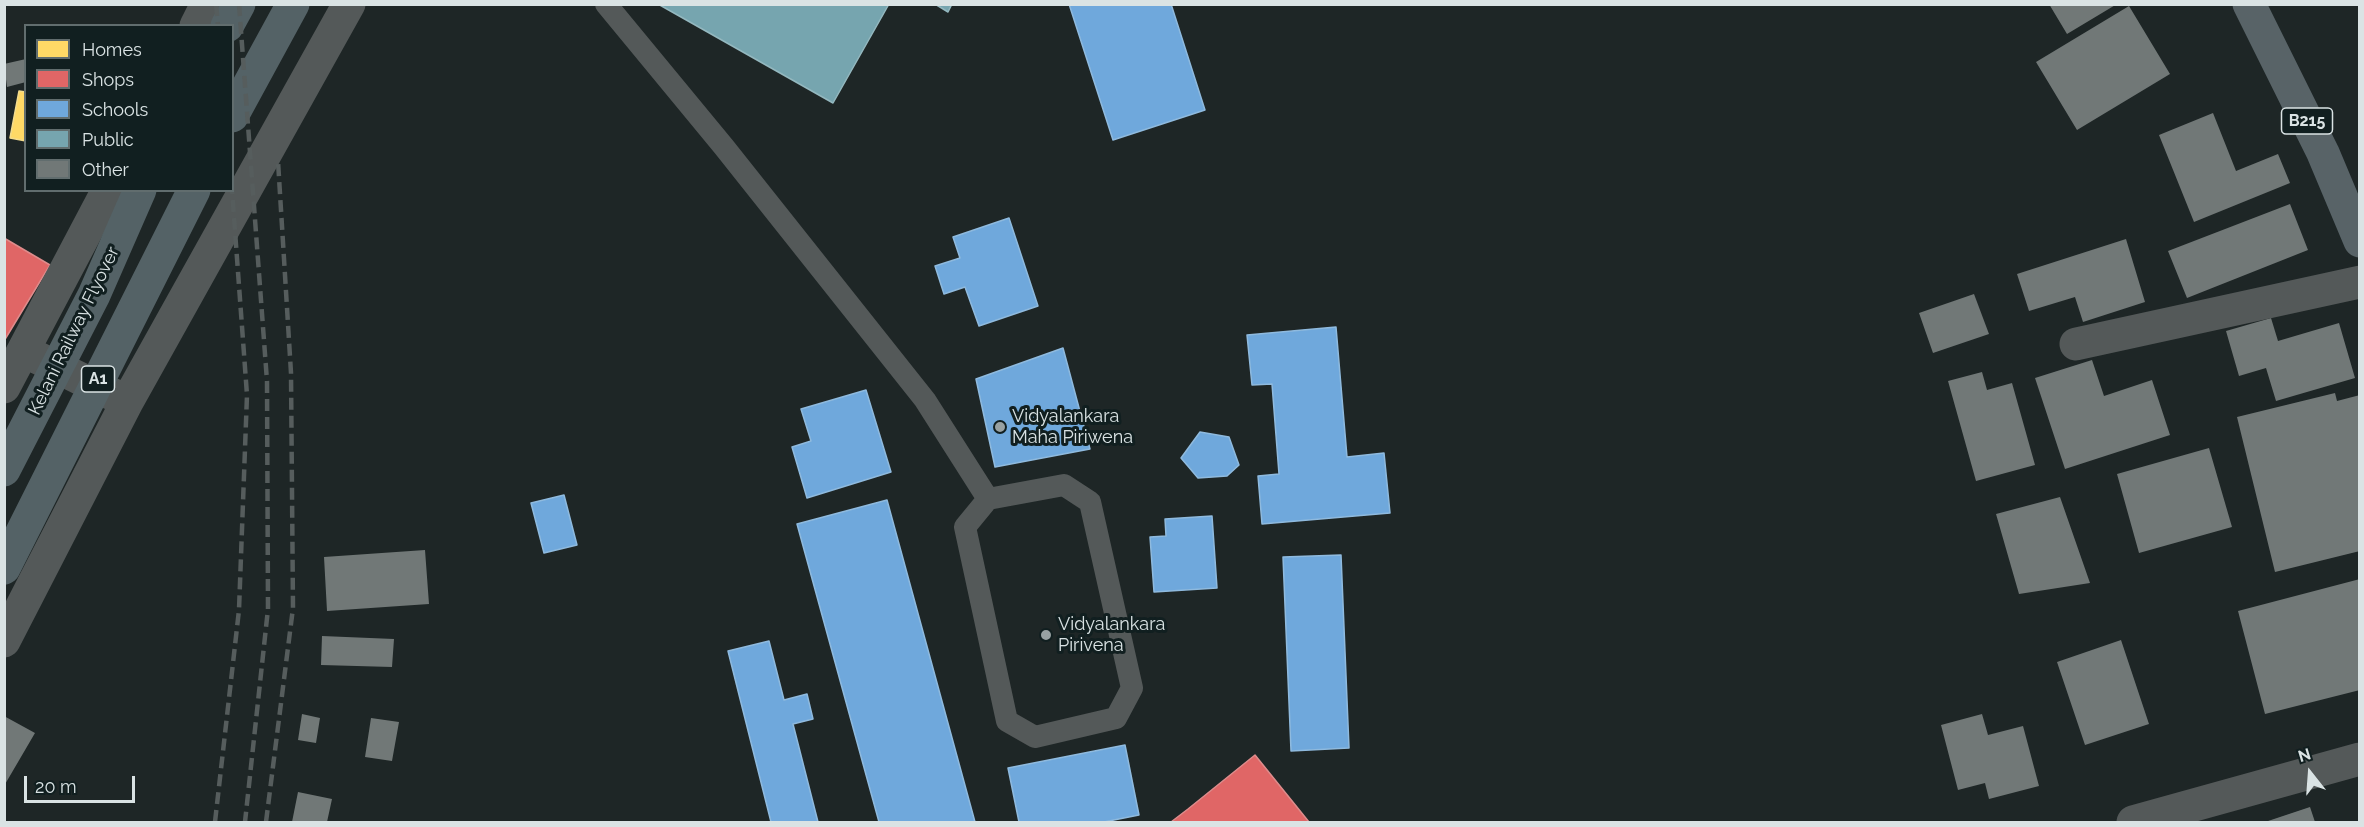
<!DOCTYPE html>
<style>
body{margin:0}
#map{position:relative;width:2364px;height:827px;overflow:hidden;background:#1e2626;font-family:Raleway,sans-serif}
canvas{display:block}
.frame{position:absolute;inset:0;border:6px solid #dae3e4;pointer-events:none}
.legend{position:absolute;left:24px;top:24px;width:210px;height:168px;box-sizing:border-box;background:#111f20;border:2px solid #616d6e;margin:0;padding:8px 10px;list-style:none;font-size:18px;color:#dae3e4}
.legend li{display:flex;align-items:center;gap:12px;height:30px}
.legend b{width:30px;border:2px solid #616d6e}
.north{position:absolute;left:2280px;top:743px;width:60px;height:60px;-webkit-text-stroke:4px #111f20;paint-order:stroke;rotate:343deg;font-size:16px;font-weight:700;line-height:24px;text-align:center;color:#dae3e4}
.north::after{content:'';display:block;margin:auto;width:21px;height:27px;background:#dae3e4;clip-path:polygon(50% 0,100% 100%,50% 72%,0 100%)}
.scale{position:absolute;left:24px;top:776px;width:111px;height:27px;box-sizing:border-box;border:3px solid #dae3e4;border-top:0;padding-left:8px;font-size:18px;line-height:21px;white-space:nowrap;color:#dae3e4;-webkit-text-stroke:4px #111f20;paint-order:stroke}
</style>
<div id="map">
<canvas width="2364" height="827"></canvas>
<div class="frame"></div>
<ul class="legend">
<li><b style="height:16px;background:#ffd966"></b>Homes</li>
<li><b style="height:16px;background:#e06666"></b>Shops</li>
<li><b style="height:16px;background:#6fa8dc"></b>Schools</li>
<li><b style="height:16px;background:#76a5af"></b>Public</li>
<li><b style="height:16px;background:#717877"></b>Other</li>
</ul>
<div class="north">N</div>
<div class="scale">20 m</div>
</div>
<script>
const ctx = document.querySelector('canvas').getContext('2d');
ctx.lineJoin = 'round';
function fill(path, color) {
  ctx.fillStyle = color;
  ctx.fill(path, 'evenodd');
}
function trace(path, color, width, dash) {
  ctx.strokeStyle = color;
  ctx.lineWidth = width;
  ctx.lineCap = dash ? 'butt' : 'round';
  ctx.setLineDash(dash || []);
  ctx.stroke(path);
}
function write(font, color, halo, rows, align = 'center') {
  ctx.font = font + ' Raleway,sans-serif';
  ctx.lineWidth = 6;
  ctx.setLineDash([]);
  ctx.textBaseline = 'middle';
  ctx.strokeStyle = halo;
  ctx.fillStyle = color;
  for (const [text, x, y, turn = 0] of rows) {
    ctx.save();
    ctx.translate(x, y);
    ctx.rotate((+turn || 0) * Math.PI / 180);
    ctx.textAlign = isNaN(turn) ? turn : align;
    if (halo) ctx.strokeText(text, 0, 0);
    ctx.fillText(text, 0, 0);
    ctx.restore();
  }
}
const homes = new Path2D(`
 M19 91 26 92V141L10 138Z`);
fill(homes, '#ffd966');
trace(homes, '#f4dc8c', 1.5);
const shops = new Path2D(`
 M4 238 50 265 4 341Z
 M1255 755 1309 822H1171L1188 809Z`);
fill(shops, '#e06666');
trace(shops, '#de8c8c', 1.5);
const schools = new Path2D(`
 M1069 4H1171L1205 110 1113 140Z
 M1009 218 1038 306 979 326 965 287 944 294 935 266 960 258 953 237Z
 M1336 327 1347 457 1384 453 1390 513 1262 524 1258 476 1279 474 1272 384 1252 385 1247 335Z
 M1063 348 1090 449 995 467 976 379Z
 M866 390 891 472 807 498 792 447 811 441 801 409Z
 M1200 432 1229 437 1239 465 1227 476 1198 478 1181 458Z
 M564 495 577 545 544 553 531 503Z
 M887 500 975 822H879L797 524Z
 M1212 516 1217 588 1154 592 1150 537 1166 536 1165 519Z
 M1341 555 1349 748 1291 751 1283 557Z
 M769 641 784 700 807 694 813 719 793 724 818 822H771L728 651Z
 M1125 745 1139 815 1104 822H1019L1008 768Z`);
fill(schools, '#6fa8dc');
trace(schools, '#8fbade', 1.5);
const public = new Path2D(`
 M658 4H889L833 103Z
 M935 4H952L948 12Z`);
fill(public, '#76a5af');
trace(public, '#94b8bf', 1.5);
fill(new Path2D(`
 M2049 4H2117L2067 34Z
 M2129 6 2170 74 2077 130 2036 62Z
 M26 59V82L7 87 4 64Z
 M2213 113 2236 171 2278 154 2290 183 2194 222 2159 135Z
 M2290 204 2308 250 2187 298 2168 251Z
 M2126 239 2145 302 2083 322 2075 297 2029 311 2017 274Z
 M1974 294 1989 334 1933 353 1919 313Z
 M2271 318 2278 341 2339 323 2355 378 2276 401 2266 368 2239 376 2226 331Z
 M2092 360 2104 396 2152 380 2170 435 2065 469 2035 378Z
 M1982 372 1987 390 2012 383 2035 465 1976 481 1948 381Z
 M2335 393 2337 401 2360 395V551L2275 572 2237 417Z
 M2209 448 2232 527 2139 553 2117 474Z
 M2060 497 2090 583 2019 594 1996 514Z
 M425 550 429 604 327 611 324 557Z
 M2360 579V690L2265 714 2238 611Z
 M322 636 394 639 392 667 321 665Z
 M2121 640 2149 724 2085 745 2057 662Z
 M302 714 320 718 316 743 298 740Z
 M1982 714 1988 735 2023 726 2039 786 1989 799 1985 783 1958 790 1941 725Z
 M4 716 35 733 4 786Z
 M371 718 399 722 392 761 365 757Z
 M298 792 332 799 327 822H292Z
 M2310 807 2315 822H2265Z`), '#717877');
trace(new Path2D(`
 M606 4 724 147 925 400 988 499
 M1064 485 1090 502 1132 688 1116 718 1035 737 1007 721 965 527 988 499Z`), '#545959', 22);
trace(new Path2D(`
 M2076 344 2360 282
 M2133 822 2360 759`), '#545959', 33);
trace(new Path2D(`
 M196 26 207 4
 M32 355 120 398
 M4 387 108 190
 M4 641 127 402 349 4`), '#545959', 33);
trace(new Path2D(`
 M2249 4 2323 153 2360 241`), '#586367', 33);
trace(new Path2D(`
 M227 26 239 4
 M232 116 293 4
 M4 470 94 295 140 190
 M4 568 194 190`), '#546266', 33);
trace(new Path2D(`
 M216 4 218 26
 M239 4 267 381 268 609 245 822
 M215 822 239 610 247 395 232 190
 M266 822 293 608 291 373 278 161`), '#565d5d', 4.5, [12, 6]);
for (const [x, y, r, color] of [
 [1000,427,6,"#98a1a2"],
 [1046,635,6,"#98a1a2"]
]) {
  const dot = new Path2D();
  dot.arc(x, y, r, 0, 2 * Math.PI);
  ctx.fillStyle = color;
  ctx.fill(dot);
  trace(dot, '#111f20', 2);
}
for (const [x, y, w] of [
 [2307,121,51],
 [98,379,33]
]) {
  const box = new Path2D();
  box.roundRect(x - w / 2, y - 13, w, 26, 4.5);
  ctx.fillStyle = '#111f20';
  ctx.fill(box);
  trace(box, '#dae3e4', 1.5);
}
write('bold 16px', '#dae3e4', null, [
 ["B215",2307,121],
 ["A1",98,379]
]);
write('18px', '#dae3e4', '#111f20', [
 ["Kelani Railway Flyover",74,331,-64]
]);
write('18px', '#dae3e4', '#111f20', [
 ["Vidyalankara",1012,417],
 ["Maha Piriwena",1012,438],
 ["Vidyalankara",1058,625],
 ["Pirivena",1058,646]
], 'left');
</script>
